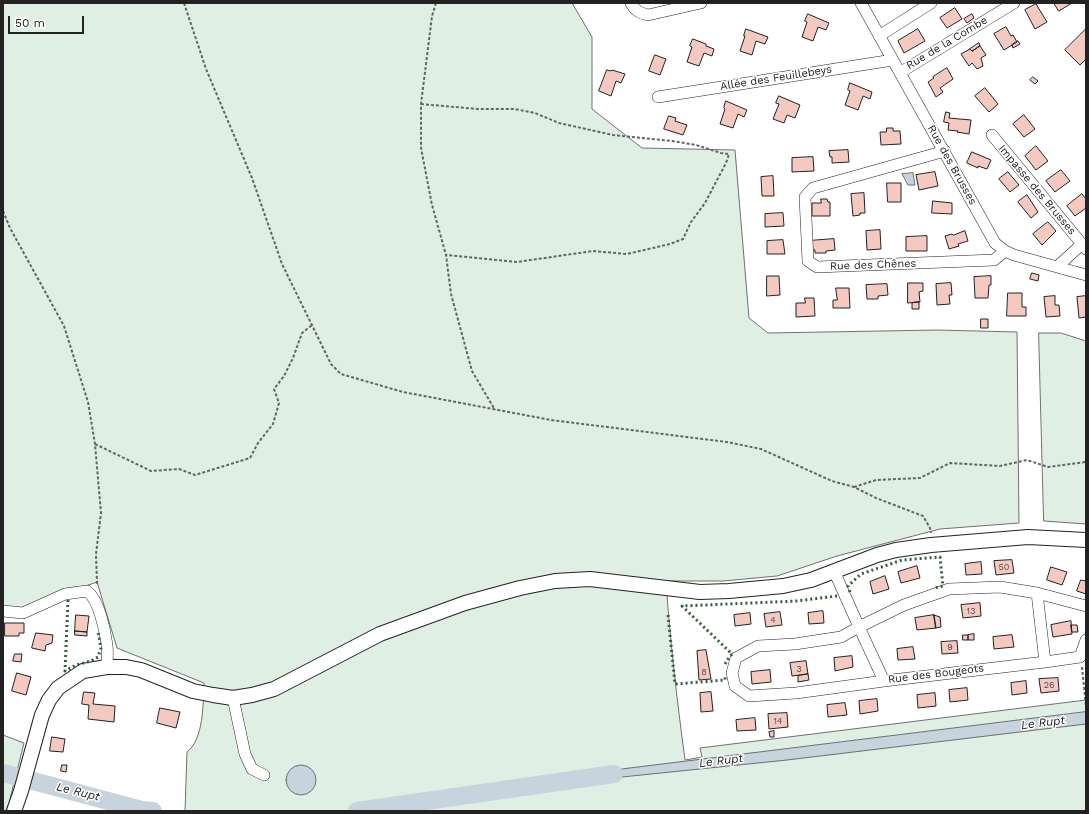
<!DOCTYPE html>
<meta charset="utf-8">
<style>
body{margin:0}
#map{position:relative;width:1089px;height:814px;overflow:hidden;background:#fff;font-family:"Work Sans",sans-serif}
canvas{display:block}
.frame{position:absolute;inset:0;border:4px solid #222;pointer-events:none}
.scale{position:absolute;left:8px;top:16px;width:76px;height:18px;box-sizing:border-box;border:2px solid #222;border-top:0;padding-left:5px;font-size:12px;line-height:14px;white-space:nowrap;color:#222;-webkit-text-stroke:3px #fff;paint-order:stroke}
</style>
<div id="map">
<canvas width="1089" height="814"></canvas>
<div class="frame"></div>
<div class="scale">50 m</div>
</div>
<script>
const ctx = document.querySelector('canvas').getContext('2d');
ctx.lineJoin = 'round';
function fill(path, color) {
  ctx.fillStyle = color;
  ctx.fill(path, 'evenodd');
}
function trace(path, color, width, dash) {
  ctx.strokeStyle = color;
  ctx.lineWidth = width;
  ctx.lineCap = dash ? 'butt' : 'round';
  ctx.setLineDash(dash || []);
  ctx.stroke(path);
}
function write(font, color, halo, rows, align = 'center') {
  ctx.font = font + ' "Work Sans",sans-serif';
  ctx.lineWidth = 3;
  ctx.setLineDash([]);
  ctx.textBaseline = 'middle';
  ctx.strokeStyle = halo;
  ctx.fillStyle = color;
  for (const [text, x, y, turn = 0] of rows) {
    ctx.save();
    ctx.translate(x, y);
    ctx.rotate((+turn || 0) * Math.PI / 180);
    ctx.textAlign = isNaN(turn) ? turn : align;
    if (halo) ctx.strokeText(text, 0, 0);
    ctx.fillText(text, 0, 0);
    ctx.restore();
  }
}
const green = new Path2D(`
 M3 3H572L592 37V109L642 148 735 150 749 318 768 333 937 330 1017 332 1019 523 940 529 837 556 777 576 723 581H666C670 641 677 700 685 760L702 757 700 748 1086 700V811H185L187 752C204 739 203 703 204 683L117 648 97 582 22 608 3 606Z
 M1039 333H1061L1086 341V524L1044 521Z
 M3 735 24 743 9 803 6 811H3Z`);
fill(green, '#e0efe3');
trace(green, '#6f6f6f', 1);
const water = new Path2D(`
 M913 173 915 185H908L902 174Z
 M1086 712V724L787 760 622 777 590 778 622 769Z
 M286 780a15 15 0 1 1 30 0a15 15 0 1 1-30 0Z`);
fill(water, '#c7d3dd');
trace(water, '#6f6f6f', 1);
trace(new Path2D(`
 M3 773 142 810 153 811
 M357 811 614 774`), '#c7d3dd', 18);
const building = new Path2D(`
 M1054 3H1072L1059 11Z
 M1036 4 1047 22 1035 29 1025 10Z
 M955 8 962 19 947 28 940 18Z
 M808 14 829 23 826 30 818 27 813 41 802 37 807 22 805 21Z
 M972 14 974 18 967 23 964 19Z
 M1006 27 1011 36 1013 35 1017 42 1004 50 994 34Z
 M746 29 768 37 765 44 756 41 752 55 740 51 745 36H744Z
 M918 29 925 41 904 53 898 41Z
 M1086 29V59L1080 65 1065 50Z
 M693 39 706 44V46L714 49 712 56 704 53 699 66 687 62 692 47 690 46Z
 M1018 41 1020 44 1013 48 1012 45Z
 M979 43 980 46 972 51 970 49Z
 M980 46 986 55 981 58 983 66 977 69 972 63 969 66 961 54 970 49 972 51Z
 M655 55 666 59 660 75 649 71Z
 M947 68 953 79 940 88 943 92 936 97 928 82 934 78 933 77Z
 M607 70 611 71 612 70 625 74 621 83 616 81 611 96 599 91Z
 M1033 77 1038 81 1035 84 1030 80Z
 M850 83 872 92 870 99 863 96 858 110 845 105 850 91 848 90Z
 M985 88 998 104 989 112 975 96Z
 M779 96 800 105 795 118 787 115 784 123 773 119 779 104 776 103Z
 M726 101 747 110 744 117 738 114 733 128 720 124 725 109 724 108Z
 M946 112 950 113 949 118 971 120 969 134 957 132 958 131 948 130 949 123 944 122Z
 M1024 115 1035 129 1024 137 1013 124Z
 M669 116 676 118 675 121 687 125 683 135 664 129Z
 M887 128H893V131H900L901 144 881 145 880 132H886Z
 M1036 146 1048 161 1036 170 1025 156Z
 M848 150 849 162 832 163V157H830L829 151Z
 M972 152 991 160 987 169 978 166V168L967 163Z
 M813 157 814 171 792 172V158Z
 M1061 170 1070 181 1055 192 1046 181Z
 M935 172 938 186 919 190 916 175Z
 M1008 172 1019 185 1010 192 999 179Z
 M773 176 774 196H762L761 177Z
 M887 183H901V202H888Z
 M864 193 865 213H860V215L853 216 851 194Z
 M1082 194 1086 199V208L1075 216 1067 206Z
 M1027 195 1038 212 1031 218 1018 202Z
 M821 199H827L828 202H830V216H812V203H821Z
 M933 201 952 203V214L932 213Z
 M783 213 784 226 765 227V214Z
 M1048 222 1056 231 1042 245 1033 234Z
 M880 230 881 249 867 250 866 231Z
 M965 231 968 241 958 244 959 246 949 249 945 236 952 234 953 235Z
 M927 236V251H906V237Z
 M834 239 835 250 826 251V253H815V250H808V241Z
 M783 240 785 254H767V241Z
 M1032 273 1039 275 1038 281 1030 279Z
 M767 276H779L780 295 767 296Z
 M991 276V285H989L988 298H975L974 277Z
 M908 283H923V291L919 292 920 302 908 303Z
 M951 283 952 295H949L950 304 937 305 936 284Z
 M887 284 888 295 878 296V299H867L866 285Z
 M836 288H849L850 308H833V300H837Z
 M1008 293H1022V307H1026V316H1007Z
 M1055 296V305H1059L1060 316 1046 317 1044 297Z
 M1086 296V317L1079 318 1077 297Z
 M805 298H814L815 316 796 317V303H805Z
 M919 302V309H912V303Z
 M981 319H988V328H981Z
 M1012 560 1014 573 996 575 994 561Z
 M981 562 982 574 966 575 965 564Z
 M917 566 920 578 901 583 898 572Z
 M1051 567 1067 572 1062 585 1047 580Z
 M885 576 889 589 873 594 870 582Z
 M1081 580 1086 581V594L1077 591Z
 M980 603 981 616 963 618 961 605Z
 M823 611 824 623 809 624 808 613Z
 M780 612 782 625 766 627 764 614Z
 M750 613 751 624 735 626 734 615Z
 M76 615 89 616 87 632 75 631Z
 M934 615 936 628 917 630 915 618Z
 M934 615 940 617 941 627 936 628Z
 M1071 621 1072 634 1053 637 1051 625Z
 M5 623H24V633H19V636H5Z
 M1071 625H1077L1078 632H1072Z
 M75 631 87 632V636L75 635Z
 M36 633 53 635 52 643 46 645 45 651 32 648Z
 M974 634V640H968V635Z
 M963 635H968V640H963Z
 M1012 635 1014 647 994 649 993 637Z
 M957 641 958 653 942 654 941 642Z
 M913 647 915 659 898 660 897 649Z
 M706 650 711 679 699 680 697 651Z
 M15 654H22L21 662 13 661Z
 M852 656 853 667 835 671 834 658Z
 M806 661 808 674 792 676 790 663Z
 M770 670 771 682 752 684 751 672Z
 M17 673 31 677 26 695 12 691Z
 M808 674 809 680 798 682V676Z
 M1058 678 1059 691 1041 693 1039 679Z
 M1026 681 1027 693 1012 695 1011 683Z
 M967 688 968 700 950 702 949 690Z
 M84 692 95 693 93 704 115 706 114 722 88 719 89 705 82 704Z
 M711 692 713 711 701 712 700 693Z
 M935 693 936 706 918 708 917 695Z
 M877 699 878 711 860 714 859 701Z
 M845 703 847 715 828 717 827 705Z
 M160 708 180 712 176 728 157 723Z
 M787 713 788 727 769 729 768 714Z
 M755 718 756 730 737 731 736 720Z
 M774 731V737H770L769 732Z
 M52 737 65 739 63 752 50 751Z
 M62 765H67L66 772 61 771Z`);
fill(building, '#f3c9c0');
trace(building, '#222', 1);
const minor = new Path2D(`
 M631 3C635 11 640 13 648 15L701 3
 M861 3 995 243 1005 251 1014 255 1086 275
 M879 36 931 3
 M901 72 1014 3
 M658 97 893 60
 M992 135 1086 249
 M945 151 813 188 805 197 808 261 817 267 994 260 1005 251
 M1058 266 1082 244
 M834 571 859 627 841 637 795 644 758 646 736 658 732 673 735 686 749 696 796 693 884 681 1045 662 1037 593 1000 587 949 589 904 605 859 627 884 681
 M1037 593 1086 606
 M3 611 23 613 65 594 87 591C99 600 105 630 107 645 108 652 107 660 107 667
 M1045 662 1080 657 1086 640
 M233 698 245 754 252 769 264 775`);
const major = new Path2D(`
 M14 811 21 791 42 715 49 700 58 688 83 671 107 667H126L141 670 193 691 213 695 233 698 252 695 274 689 380 634 465 603 520 588 555 581 590 579 700 592 729 591 783 586 811 580 877 555 896 550 931 545 1028 537 1086 540`);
trace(minor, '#222', 12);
trace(major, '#222', 16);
trace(new Path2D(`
 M184 3 206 69 252 178 282 264 331 364 341 374 403 392 551 420 727 442 761 449 832 481 854 487 876 498 923 516 930 528 931 533
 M436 3 432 16 421 104V148L432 205 446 255 451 294 472 371 495 410
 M421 104 478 109H515L535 113 559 123 613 135 672 141 696 145 721 153 729 154 726 163 705 203 691 222 683 239 670 244 627 254 593 251 517 262 446 255
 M3 211 10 228 64 326 88 402 95 444 101 513 96 554 97 582 96 586
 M95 444 151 471 179 469 195 475 250 458 258 443 273 424 279 403 274 389 284 376 293 358 302 333 312 325
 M854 487 876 480 920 478 950 463 1000 466 1027 460 1048 467 1086 462
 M1082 667 1086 706`), '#646464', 2, [3, 2]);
trace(minor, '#fff', 11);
trace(major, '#fff', 14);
trace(new Path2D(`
 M850 592 848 586 861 574 902 560 940 557 943 586 934 588
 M68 600 65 671 76 665 91 661 98 657 101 648 98 632
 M668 615 675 684 725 680V675
 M725 664 728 659 732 654 682 606 797 601 837 596`), '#2f5e38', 3, [2, 3]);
write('9px', '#564c4a', null, [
 ["50",1004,567],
 ["13",971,611],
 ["4",773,620],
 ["9",950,647],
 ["3",799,669],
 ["8",704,672],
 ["26",1049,685],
 ["14",778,721]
]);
write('11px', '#222', '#fff', [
 ["Rue de la Combe",947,43,-31],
 ["Allée des Feuillebeys",776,78,-9],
 ["Rue des Brusses",952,165,61],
 ["Impasse des Brusses",1037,190,50],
 ["Rue des Chênes",873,265,-2],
 ["Rue des Bougeots",936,674,-7]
]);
write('italic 12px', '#222', '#fff', [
 ["Le Rupt",1043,723,-7],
 ["Le Rupt",721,761,-7],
 ["Le Rupt",78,792,14]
]);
</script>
